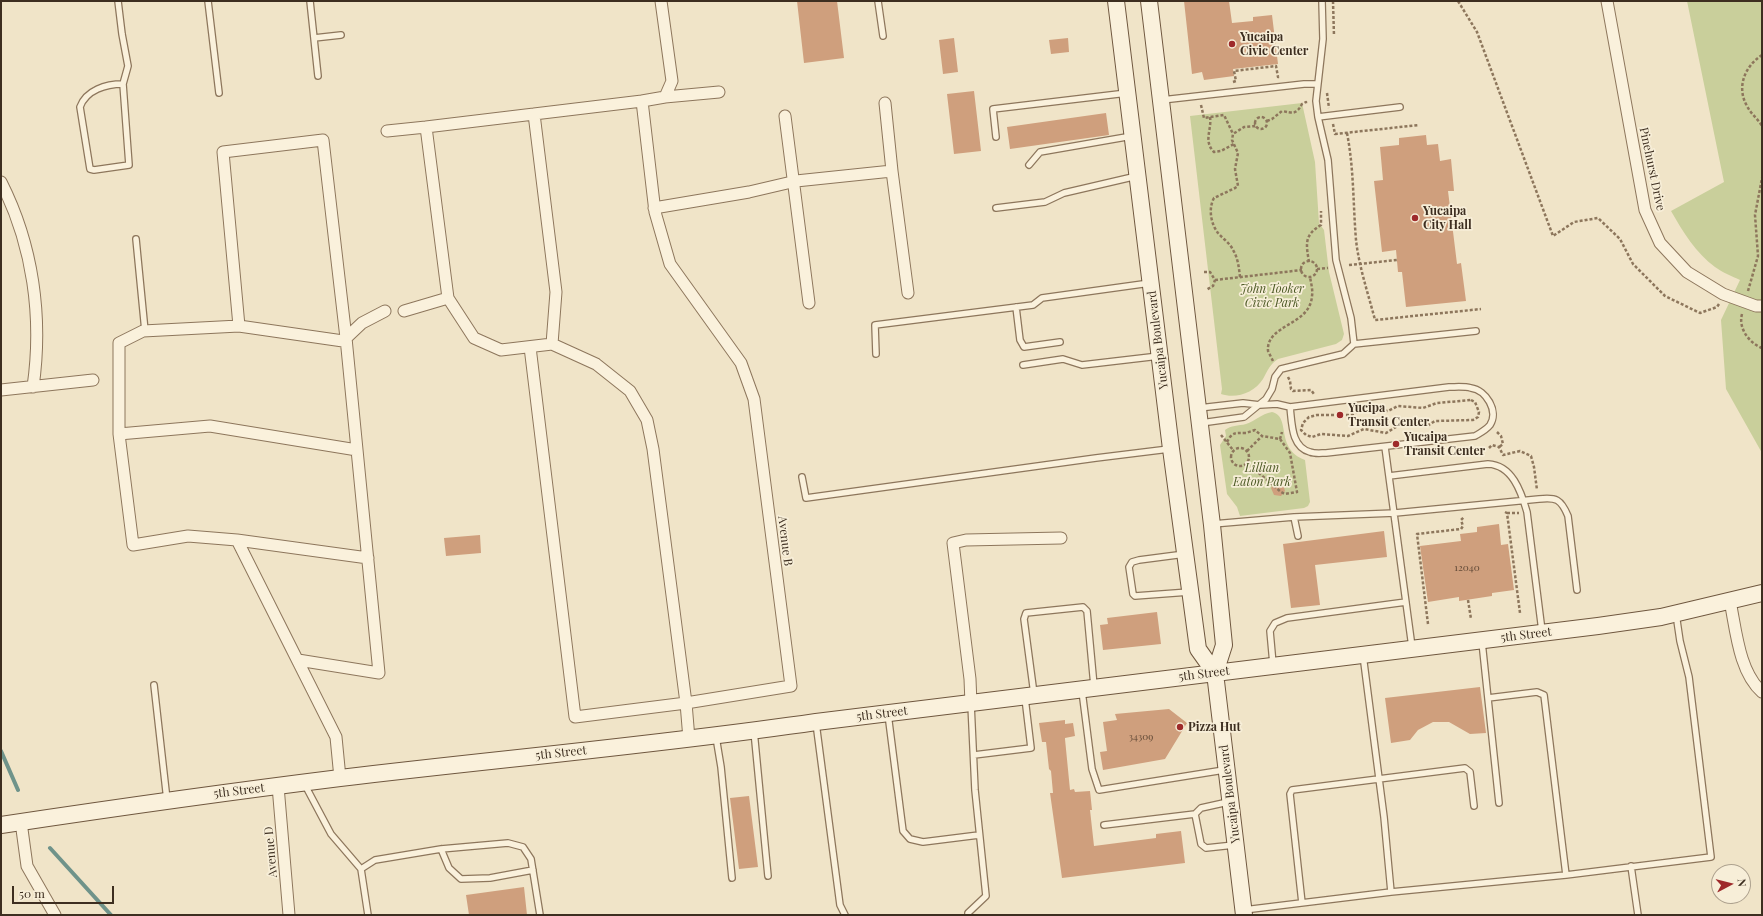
<!DOCTYPE html>
<style>
body{margin:0}
#map{position:relative;width:1763px;height:916px;overflow:hidden;background:#f0e4c8;font-family:"Playfair Display",serif}
canvas{display:block}
.frame{position:absolute;inset:0;border:2px solid #3d2e20;pointer-events:none}
.north{position:absolute;left:1711px;top:864px;width:40px;height:40px;box-sizing:border-box;background:#f7eed8;border:1px solid #ada18e;border-radius:50%;rotate:83deg;font-size:11px;font-weight:700;line-height:16px;text-align:center;color:#3d2e20}
.north::after{content:'';display:block;margin:auto;width:14px;height:18px;background:#9e2a2b;clip-path:polygon(50% 0,100% 100%,50% 72%,0 100%)}
.scale{position:absolute;left:12px;top:886px;width:102px;height:18px;box-sizing:border-box;border:2px solid #3d2e20;border-top:0;padding-left:5px;font-size:12px;line-height:14px;white-space:nowrap;color:#3d2e20;-webkit-text-stroke:3px #f7eed8;paint-order:stroke}
</style>
<div id="map">
<canvas width="1763" height="916"></canvas>
<div class="frame"></div>
<div class="north">N</div>
<div class="scale">50 m</div>
</div>
<script>
const ctx = document.querySelector('canvas').getContext('2d');
ctx.lineJoin = 'round';
function fill(path, color) {
  ctx.fillStyle = color;
  ctx.fill(path, 'evenodd');
}
function trace(path, color, width, dash) {
  ctx.strokeStyle = color;
  ctx.lineWidth = width;
  ctx.lineCap = dash ? 'butt' : 'round';
  ctx.setLineDash(dash || []);
  ctx.stroke(path);
}
function write(font, color, halo, rows, align = 'center') {
  ctx.font = font + ' "Playfair Display",serif';
  ctx.lineWidth = 3.5;
  ctx.setLineDash([]);
  ctx.textBaseline = 'middle';
  ctx.strokeStyle = halo;
  ctx.fillStyle = color;
  for (const [text, x, y, turn = 0] of rows) {
    ctx.save();
    ctx.translate(x, y);
    ctx.rotate((+turn || 0) * Math.PI / 180);
    ctx.textAlign = isNaN(turn) ? turn : align;
    if (halo) ctx.strokeText(text, 0, 0);
    ctx.fillText(text, 0, 0);
    ctx.restore();
  }
}
fill(new Path2D(`
 M1687 1H1762V453L1726 389 1721 320 1740 280C1732 276 1723 273 1715 267 1696 253 1683 232 1671 211L1724 182Z
 M1302 103 1315 162 1319 223 1324 230 1329 272 1344 334 1342 340 1336 344 1278 359C1270 364 1268 370 1263 379 1254 393 1236 399 1221 394L1222 389 1190 116Z
 M1272 412C1292 417 1274 448 1305 460L1310 502 1308 506 1304 508 1240 516 1237 507 1227 494 1220 445 1226 436 1225 430C1231 425 1238 426 1246 424 1255 421 1261 414 1272 412Z`), '#c9cf9b');
trace(new Path2D(`
 M1 751 18 790
 M50 848 111 915`), '#6f938a', 4);
fill(new Path2D(`
 M797 1H837L844 58 804 63Z
 M1184 1H1229L1232 23 1253 21V17L1272 15 1278 64 1233 69 1234 76 1204 80 1202 72 1192 74Z
 M954 38 958 72 943 74 939 40Z
 M1068 38 1069 52 1051 54 1049 40Z
 M974 91 981 151 954 154 947 94Z
 M1106 113 1109 135 1010 149 1007 127Z
 M1426 135 1427 145 1438 144 1440 161 1451 159 1454 191H1448L1457 264 1461 263 1466 301 1406 307 1402 272H1398L1396 250 1382 252 1374 181 1383 180 1380 147 1399 145V138Z
 M1276 482 1283 484 1285 491 1281 496 1274 495 1271 488Z
 M1499 524 1501 545 1508 544 1514 590 1492 593V596L1459 601V597L1428 602 1420 546 1461 541 1460 534 1477 532V527Z
 M1384 531 1387 557 1315 565 1320 605 1291 608 1283 544Z
 M480 535 481 553 446 556 444 538Z
 M1157 612 1161 644 1103 650 1100 625 1108 624 1107 618Z
 M1480 687 1486 733 1470 734 1449 722H1433L1418 730 1410 740 1391 743 1385 698Z
 M1169 709 1187 723 1165 759 1103 770 1100 752 1107 751 1103 722 1117 720 1115 714Z
 M1065 720V724L1073 723 1075 736 1065 738V739L1070 790 1074 789 1075 792 1090 791 1092 810H1090L1094 846 1156 838V834L1181 831 1185 863 1062 878 1050 793H1053L1051 771 1049 769 1046 742H1042L1039 723Z
 M749 796 758 867 739 869 730 798Z
 M524 887 527 915H469L466 895Z`), '#cf9f7d');
const service = new Path2D(`
 M118 1 122 34 128 66 123 84 129 165 94 170 90 169 80 107C86 90 106 84 123 84
 M208 1 219 93
 M310 1 318 76
 M878 1 883 36
 M1322 1 1323 39 1316 101 1318 117 1328 160 1336 260 1351 318 1354 344
 M314 38 341 35
 M1162 100 1304 84H1317
 M1318 117 1400 107
 M996 137 993 109 1127 93
 M1029 165 1040 152 1132 136
 M996 208 1045 202 1064 193 1137 176
 M136 239 145 331
 M1016 307 1020 340 1024 347 1060 342
 M876 354 875 325 1033 305 1042 298 1150 283
 M1023 365 1063 359 1082 365 1159 356
 M1199 408 1243 403 1260 405 1277 404 1290 407 1449 387C1456 387 1464 386 1471 388 1486 390 1499 411 1490 425 1486 430 1480 433 1475 436L1326 453C1321 453 1315 454 1310 452 1291 447 1292 423 1290 407
 M1201 423 1244 417 1266 399 1272 389 1275 377 1281 369 1343 354 1354 344 1476 331
 M1385 447 1412 647
 M1389 476 1488 464C1512 465 1521 491 1527 512L1542 631
 M802 477 806 498 1096 458 1169 449
 M1294 517 1395 513 1539 499C1556 497 1561 499 1568 516L1577 590
 M1213 524 1294 517 1298 536
 M1185 554 1139 560 1132 562 1129 567 1133 594 1135 596 1189 592
 M1482 642 1499 803
 M1273 664 1270 631 1275 623 1287 618 1406 602
 M154 685 167 800
 M1082 691 1092 769 1099 790 1224 770
 M1034 694 1024 619 1026 613 1083 607 1087 611 1094 686
 M1488 698 1537 692 1544 695 1566 875
 M888 714 903 831 910 839 923 842 979 835
 M816 723 840 905 845 915
 M754 731 768 876
 M716 737 721 767 732 878
 M974 755 1031 748 1025 698
 M305 785 331 834 361 869 368 915
 M1228 802 1201 808 1195 814 1201 844 1206 848 1234 845
 M1104 825 1195 814
 M441 849 449 868 461 879 490 878 533 870
 M1631 866 1638 915
 M361 869 375 860 441 849 508 843 523 847 531 859 540 915
 M1391 892 1566 875 1711 857 1689 677 1680 641 1676 614
 M1302 903 1290 794 1292 790 1465 768 1470 772 1474 806
 M1244 910 1391 892 1384 817 1363 655
 M968 915V913L986 896 975 790 971 704`);
const minor = new Path2D(`
 M1607 1 1645 210 1660 243 1687 272 1723 294 1756 306H1762
 M665 97 719 92
 M642 101 665 97 672 81 661 1
 M534 114 556 292 552 344
 M785 116 809 303
 M387 131 426 127
 M892 171 908 293
 M1 182C33 245 43 317 33 387
 M654 208 749 192 796 181 892 171 885 103
 M448 298 426 127 642 101 655 212 670 264 741 363 754 399 791 686 686 703 575 717 530 347
 M404 311 448 298 474 338 501 350 552 344 596 364 630 391 647 420 653 449 686 703 689 739
 M239 326 223 152 323 140 346 338 379 673 298 660
 M1 390 93 380
 M119 434 210 426 357 450
 M237 540 368 558
 M1730 601C1736 630 1739 672 1762 692
 M971 704 970 679 953 543 966 540 1061 538
 M340 778 336 737 237 540 188 536 133 545 119 434V343L143 331 239 326 343 341 362 323 385 311
 M278 786 289 915
 M21 822 27 866 55 915`);
const secondary = new Path2D(`
 M1116 1 1171 449 1198 649 1215 673
 M1149 1 1212 525 1224 645 1215 673 1244 915
 M1 825C114 808 227 792 340 778 499 759 658 745 816 722L1598 626 1661 617 1762 593`);
trace(service, '#8d765c', 8);
trace(minor, '#8d765c', 13);
trace(secondary, '#6f573f', 18);
trace(new Path2D(`
 M1333 1 1334 36
 M1458 1 1477 32 1553 236 1574 222 1598 218 1620 239 1633 264 1665 296 1700 313 1717 307 1719 304
 M1762 55C1745 66 1736 87 1747 106 1751 114 1758 119 1762 126
 M1233 82 1236 81 1234 71 1276 66 1278 77H1280
 M1327 93 1329 108
 M1201 105 1204 118 1224 115 1233 134
 M1255 123a6 6 0 1 1 12 0a6 6 0 1 1-12 0Z
 M1210 117C1212 130 1203 141 1214 152L1221 151 1234 144
 M1267 121 1272 119 1282 111C1293 113 1296 115 1302 104L1306 102V105
 M1333 124 1335 134 1419 125
 M1347 133C1354 169 1353 204 1356 240 1359 267 1368 293 1375 320L1481 309
 M1301 269a8 8 0 1 1 16 0a8 8 0 1 1-16 0Z
 M1309 262C1306 244 1304 235 1321 225V211
 M1349 265 1397 260
 M1317 269 1328 268
 M1204 272H1210L1215 280 1213 286 1206 290
 M1240 277C1239 268 1238 258 1233 250 1230 243 1223 239 1218 233 1211 224 1208 209 1214 198L1235 188 1238 186 1235 169 1238 153 1232 140 1233 134 1244 127 1256 126
 M1215 280 1302 270
 M1748 291 1758 256 1755 215 1762 178
 M1742 314C1738 328 1749 343 1762 348
 M1273 361 1268 351C1266 324 1310 326 1312 296 1313 290 1311 283 1310 277
 M1288 377 1290 381 1291 389 1293 391 1311 390 1314 394
 M1471 400 1475 402 1479 412 1478 417 1473 420 1435 421 1427 426 1401 424 1386 433 1364 429 1348 436 1321 434 1312 437 1306 435 1301 430 1303 423 1309 417 1317 415H1351L1363 409 1388 411 1398 406 1423 408 1437 403Z
 M1497 432 1501 436 1503 444 1499 447
 M1221 435 1233 450
 M1280 439 1282 432
 M1227 442C1232 432 1235 433 1246 433 1249 432 1252 431 1255 430L1262 436 1280 439 1290 453 1297 492 1285 494 1281 492 1247 463
 M1231 457a9 9 0 1 1 18 0a9 9 0 1 1-18 0Z
 M1489 448 1492 445 1499 447 1503 455 1520 451 1531 456 1534 467 1537 490
 M1247 451 1262 436
 M1505 512 1507 513 1520 613
 M1507 513H1519
 M1468 600 1471 619
 M1428 624 1417 534 1461 529 1463 526 1461 520 1464 517`), '#8d765c', 2.5, [3, 2]);
trace(service, '#faf1dc', 5.5);
trace(minor, '#faf1dc', 11);
trace(secondary, '#faf1dc', 16);
for (const [x, y, r, color] of [
 [1232,44,4,"#9e2a2b"],
 [1415,218,4,"#9e2a2b"],
 [1340,415,4,"#9e2a2b"],
 [1396,444,4,"#9e2a2b"],
 [1180,727,4,"#9e2a2b"]
]) {
  const dot = new Path2D();
  dot.arc(x, y, r, 0, 2 * Math.PI);
  ctx.fillStyle = color;
  ctx.fill(dot);
  trace(dot, '#f7eed8', 1.5);
}
write('10px', '#624a37', null, [
 ["12040",1467,568],
 ["34309",1141,737]
]);
write('bold 12px', '#3d2e20', '#f7eed8', [
 ["Yucaipa",1240,37],
 ["Civic Center",1240,51],
 ["Yucaipa",1423,211],
 ["City Hall",1423,225],
 ["Yucipa",1348,408],
 ["Transit Center",1348,422],
 ["Yucaipa",1404,437],
 ["Transit Center",1404,451],
 ["Pizza Hut",1188,727]
], 'left');
write('12px', '#3d2e20', '#f7eed8', [
 ["Pinehurst Drive",1652,169,78],
 ["Yucaipa Boulevard",1158,340,-97],
 ["Avenue B",785,541,83],
 ["5th Street",1526,635,-7],
 ["5th Street",1204,674,-7],
 ["5th Street",882,714,-7],
 ["5th Street",561,753,-6],
 ["5th Street",239,791,-7],
 ["Yucaipa Boulevard",1230,794,-97],
 ["Avenue D",271,852,-95]
]);
write('italic 12px', '#4d5a26', '#f7eed8', [
 ["John Tooker",1272,289],
 ["Civic Park",1272,303],
 ["Lillian",1262,468],
 ["Eaton Park",1262,482]
]);
</script>
